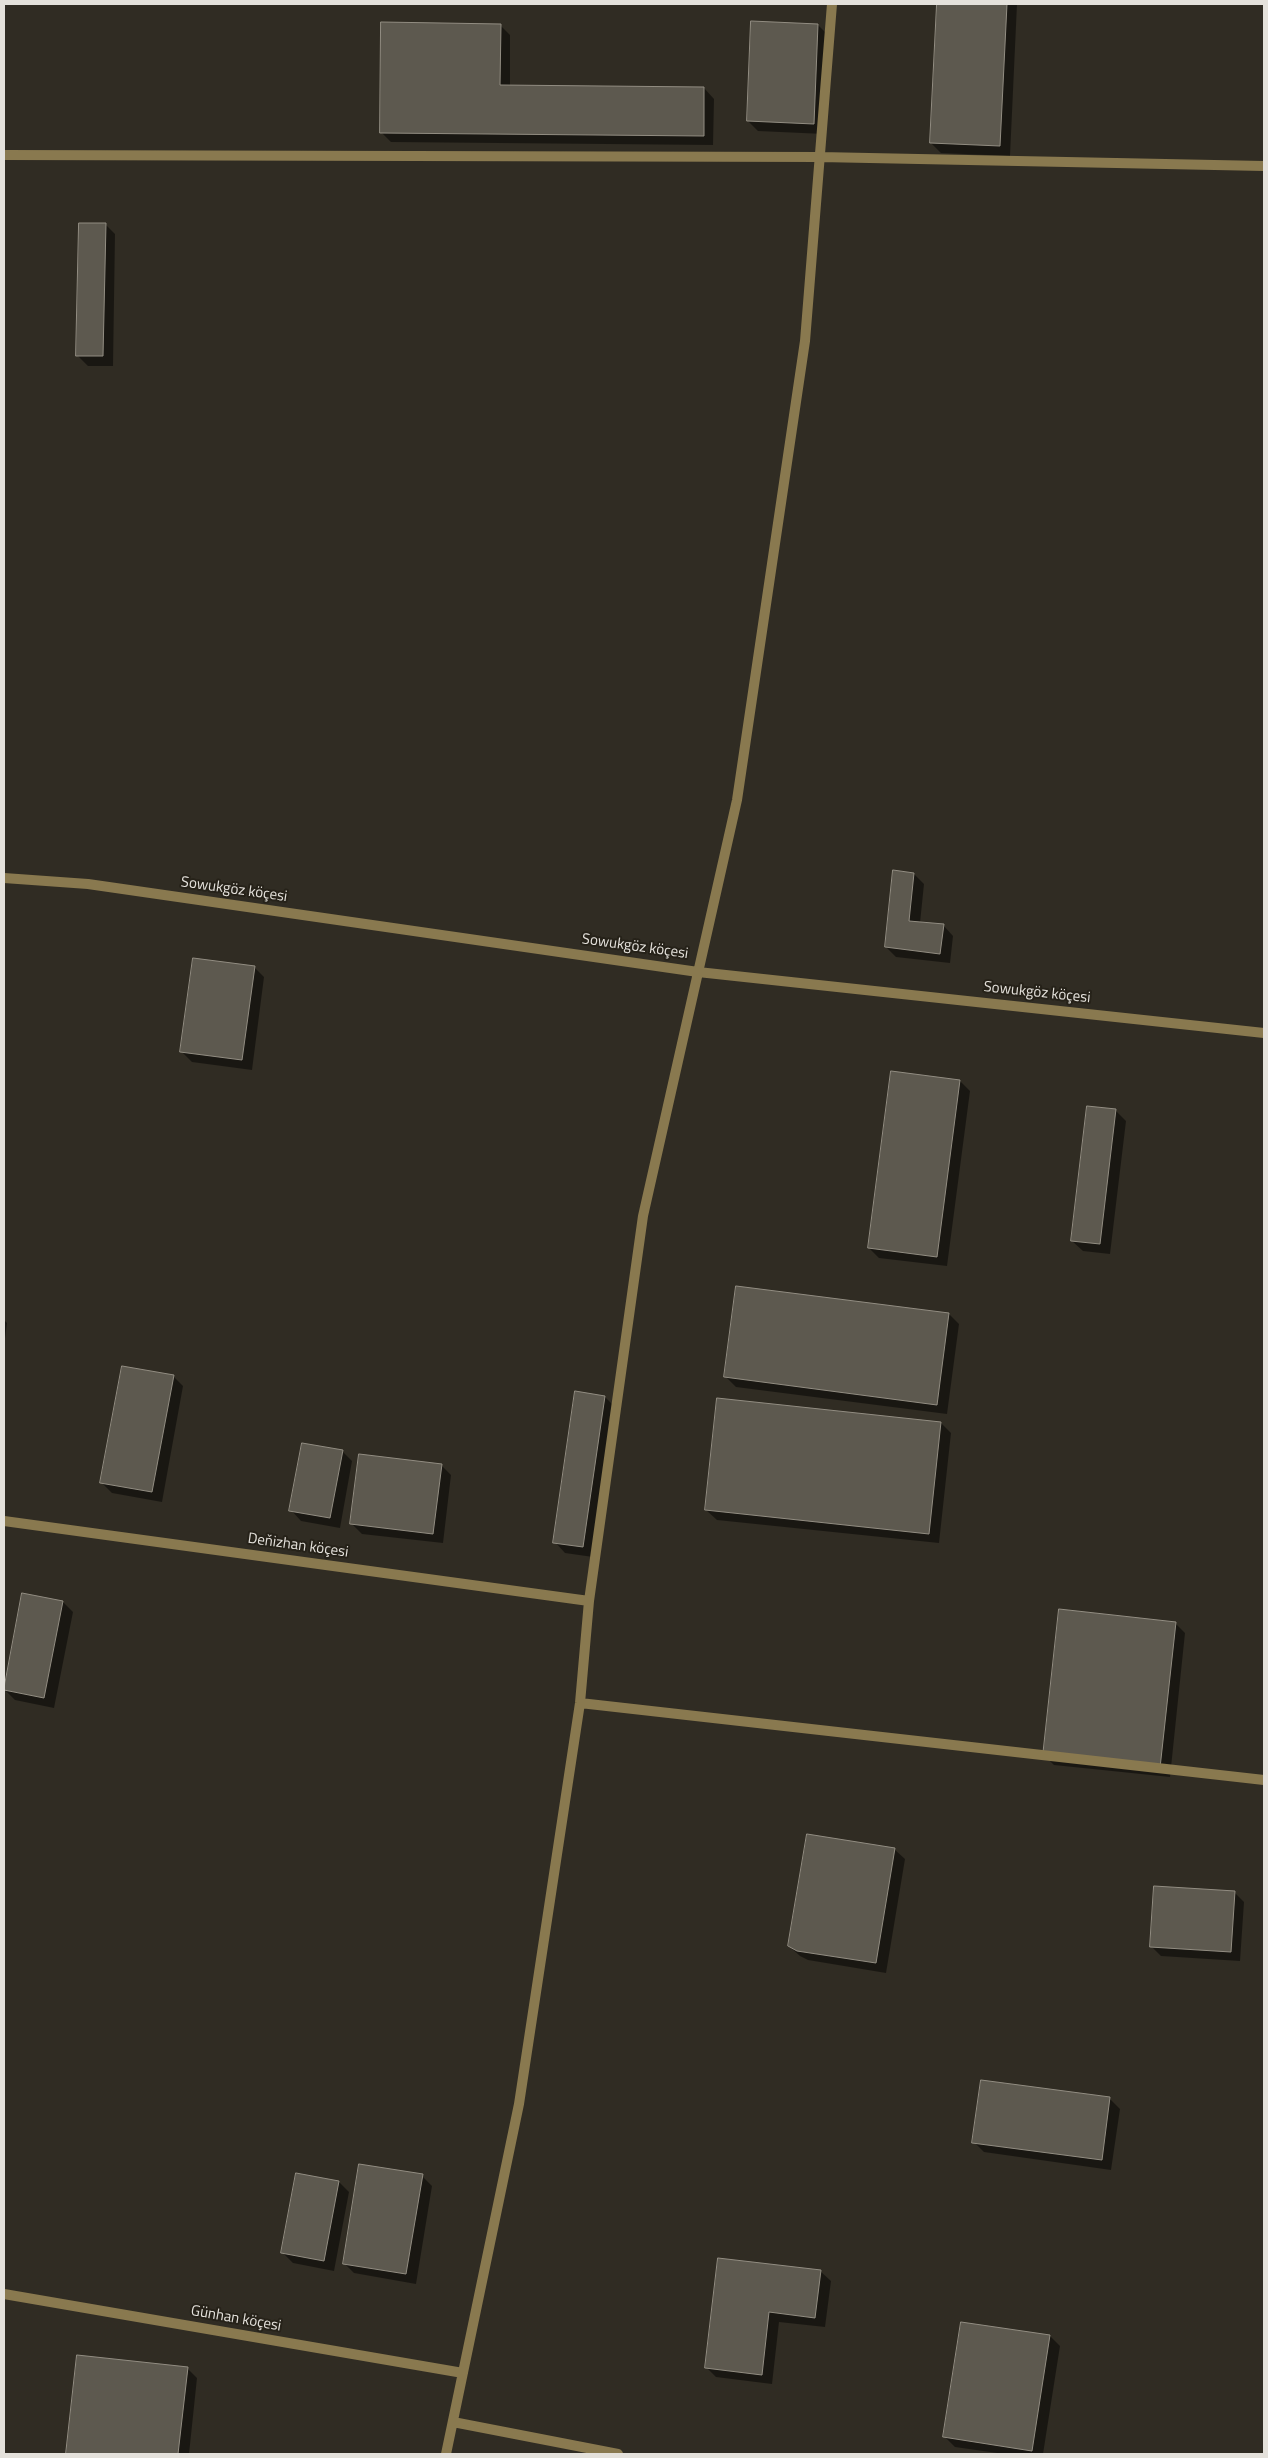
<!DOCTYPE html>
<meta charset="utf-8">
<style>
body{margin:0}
#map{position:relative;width:1268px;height:2458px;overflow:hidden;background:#302c23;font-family:"Titillium Web",sans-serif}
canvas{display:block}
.frame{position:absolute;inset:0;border:5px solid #e4e1db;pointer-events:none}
</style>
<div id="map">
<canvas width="1268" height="2458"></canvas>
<div class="frame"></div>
</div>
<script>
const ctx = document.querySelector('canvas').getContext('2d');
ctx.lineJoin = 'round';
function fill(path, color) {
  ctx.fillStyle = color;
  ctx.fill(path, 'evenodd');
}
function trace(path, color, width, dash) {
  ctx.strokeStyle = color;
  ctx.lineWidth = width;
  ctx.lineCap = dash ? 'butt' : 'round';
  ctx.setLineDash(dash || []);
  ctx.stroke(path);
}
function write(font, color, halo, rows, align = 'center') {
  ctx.font = font + ' "Titillium Web",sans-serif';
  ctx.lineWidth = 4;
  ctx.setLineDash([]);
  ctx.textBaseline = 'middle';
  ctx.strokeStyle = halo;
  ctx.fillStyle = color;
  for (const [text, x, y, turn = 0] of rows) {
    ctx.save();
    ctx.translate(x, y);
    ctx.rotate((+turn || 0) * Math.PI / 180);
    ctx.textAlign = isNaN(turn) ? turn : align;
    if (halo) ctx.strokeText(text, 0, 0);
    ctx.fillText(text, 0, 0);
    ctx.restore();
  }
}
fill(new Path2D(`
 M938 4H1017L1010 156 941 153 931 143Z
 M500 25 510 35V87L704 88 714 99 713 145 391 142 381 132Z
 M818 25 828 35 824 134 758 131 748 121Z
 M105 224 115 234 113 366H88L78 356Z
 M914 874 924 884 920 923 943 925 953 936 950 963 896 957 886 947Z
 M254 967 264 977 252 1070 192 1062 182 1052Z
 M960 1081 970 1091 947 1266 879 1258 869 1248Z
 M1116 1111 1126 1121 1110 1254 1083 1251 1072 1241Z
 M949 1314 959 1324 947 1414 736 1387 725 1376Z
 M4 1320 7 1323 4 1346Z
 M173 1376 183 1386 162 1502 112 1493 102 1483Z
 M605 1397 615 1407 593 1557 565 1553 555 1542Z
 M941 1423 951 1433 939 1543 717 1520 706 1510Z
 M342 1451 352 1461 340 1528 301 1521 291 1510Z
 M441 1465 451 1475 443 1543 362 1534 351 1523Z
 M63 1602 73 1612 54 1708 15 1700 5 1690Z
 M1175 1623 1185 1633 1170 1777 1054 1765 1044 1755Z
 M894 1849 905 1859 886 1973 808 1960 800 1956 789 1946Z
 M1234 1892 1244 1902 1240 1961 1161 1956 1151 1946Z
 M1109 2098 1120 2109 1111 2170 984 2152 974 2142Z
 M422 2176 432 2186 416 2284 354 2273 344 2263Z
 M339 2182 349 2192 334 2271 293 2263 283 2253Z
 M719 2260 820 2271 831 2281 825 2327 779 2322 772 2384 716 2377 706 2367Z
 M1050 2336 1060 2346 1043 2454H1004L955 2447 944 2436Z
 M78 2356 187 2368 197 2378 189 2454H67Z`), '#0007');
const building = new Path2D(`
 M937 4H1007L1000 146 930 143Z
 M751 21 818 24 814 124 747 121Z
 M381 22 501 24 500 85 704 87V136L380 133Z
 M79 223H106L103 356H76Z
 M893 870 914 873 909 921 944 924 940 954 885 947Z
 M193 958 255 966 242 1060 180 1052Z
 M891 1071 960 1080 937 1257 868 1248Z
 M1087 1106 1116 1109 1100 1244 1071 1241Z
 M736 1286 949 1313 937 1405 724 1377Z
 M122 1366 174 1375 152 1492 100 1483Z
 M575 1391 605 1396 583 1547 553 1543Z
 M717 1398 941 1422 929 1534 705 1510Z
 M302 1443 343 1450 330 1518 289 1511Z
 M359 1454 442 1464 433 1534 350 1524Z
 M22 1593 63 1601 44 1698 4 1690Z
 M1059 1609 1176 1622 1160 1768 1043 1756Z
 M807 1834 895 1848 876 1963 797 1951 788 1946Z
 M1154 1886 1235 1891 1231 1952 1150 1947Z
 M981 2080 1110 2097 1102 2160 972 2143Z
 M359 2164 423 2174 406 2274 343 2264Z
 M296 2173 339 2181 324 2261 281 2253Z
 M718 2258 821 2270 815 2318 769 2312 762 2375 705 2368Z
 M961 2322 1050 2335 1032 2451 943 2437Z
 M77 2355 188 2367 178 2454H66Z`);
fill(building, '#5d594f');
trace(building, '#928d82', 1);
trace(new Path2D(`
 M4 155 820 157 1264 166
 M4 878 88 884 698 972 1264 1033
 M4 1521 589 1601
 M580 1703 1264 1780
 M4 2294 463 2373
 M453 2422 618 2454
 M446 2454 519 2104 580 1703 589 1601 643 1216 737 800 805 341 832 4`), '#89794f', 10);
write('15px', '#e4e1db', '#262219', [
 ["Sowukgöz köçesi",234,890,8],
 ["Sowukgöz köçesi",635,947,8],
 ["Sowukgöz köçesi",1037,993,6],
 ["Deňizhan köçesi",298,1546,8],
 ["Günhan köçesi",236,2319,10]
]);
</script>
